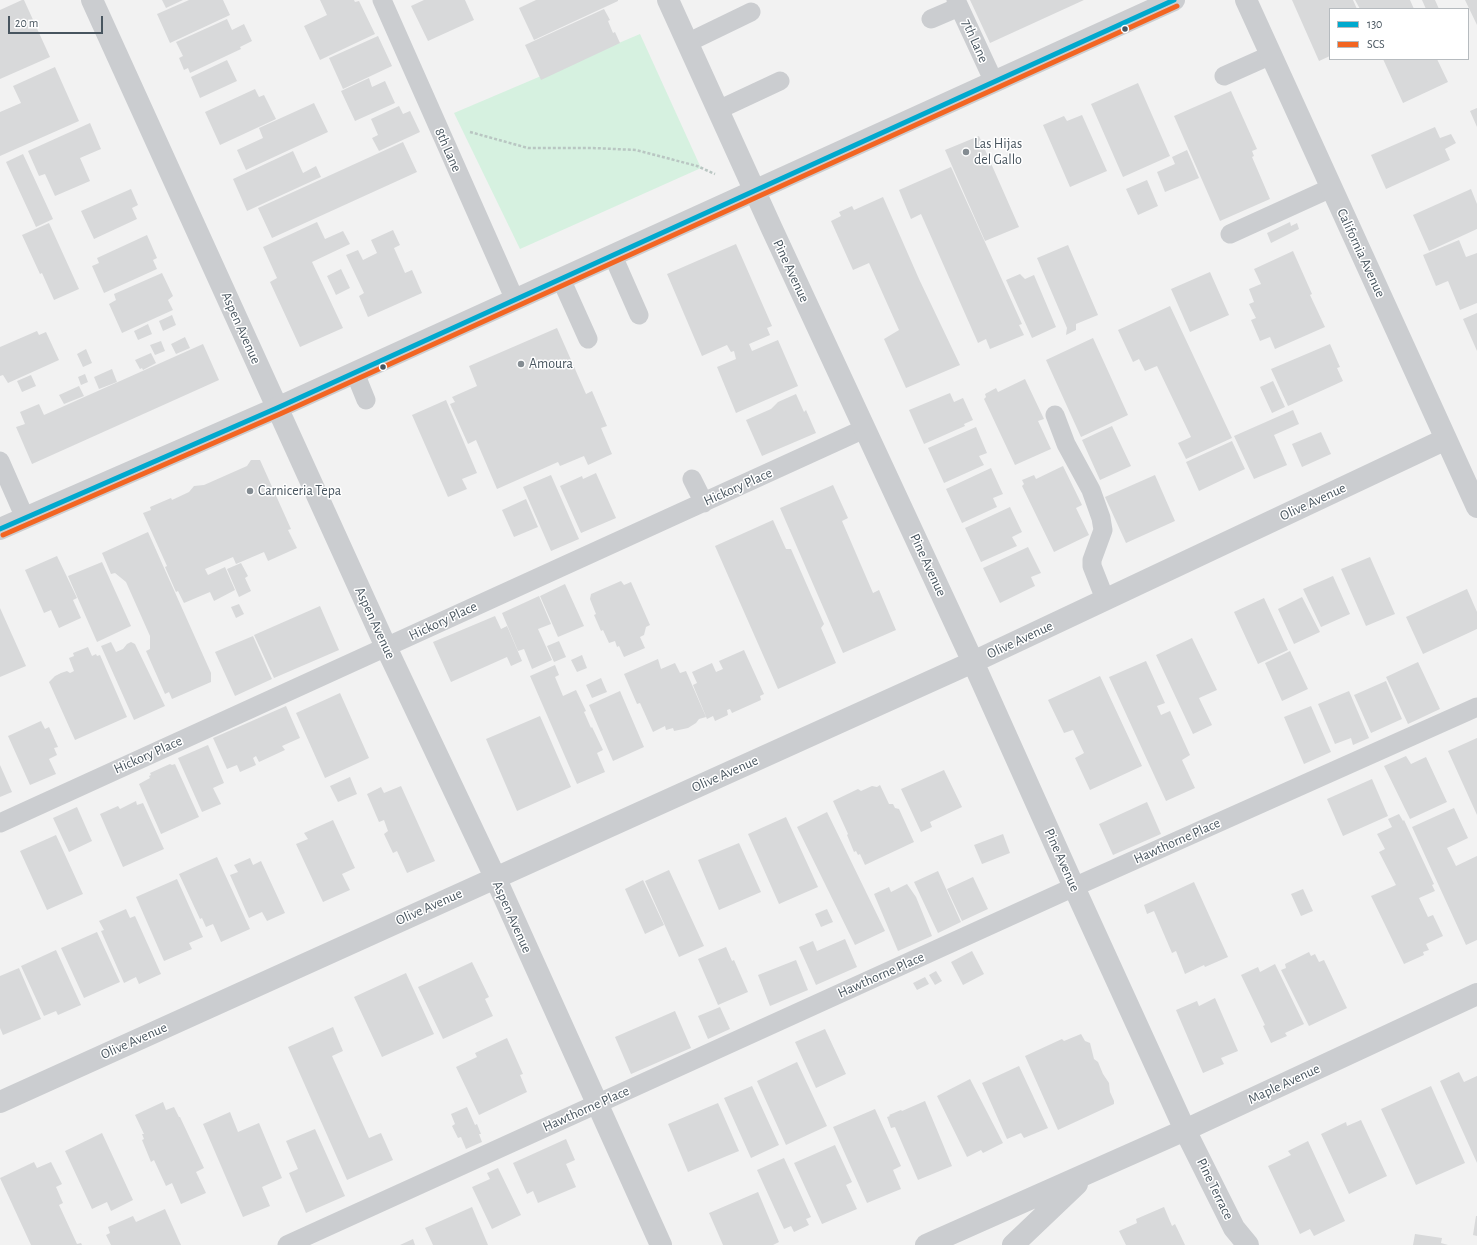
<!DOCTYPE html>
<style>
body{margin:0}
#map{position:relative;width:1477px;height:1245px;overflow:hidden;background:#f2f2f2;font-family:"Alegreya Sans",sans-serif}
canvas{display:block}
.legend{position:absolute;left:1329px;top:8px;width:140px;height:52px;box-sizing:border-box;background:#fff;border:1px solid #b6bbbf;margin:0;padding:5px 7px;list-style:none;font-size:12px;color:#48555f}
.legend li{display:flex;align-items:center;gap:8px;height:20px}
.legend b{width:20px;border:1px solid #b6bbbf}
.scale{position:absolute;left:8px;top:16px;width:95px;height:18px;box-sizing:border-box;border:2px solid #48555f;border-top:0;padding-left:5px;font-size:12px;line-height:14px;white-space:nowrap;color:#48555f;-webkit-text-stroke:3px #fff;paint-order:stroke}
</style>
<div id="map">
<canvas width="1477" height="1245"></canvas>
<ul class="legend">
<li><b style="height:5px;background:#00a9ce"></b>130</li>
<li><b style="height:5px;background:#f26522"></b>SCS</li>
</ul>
<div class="scale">20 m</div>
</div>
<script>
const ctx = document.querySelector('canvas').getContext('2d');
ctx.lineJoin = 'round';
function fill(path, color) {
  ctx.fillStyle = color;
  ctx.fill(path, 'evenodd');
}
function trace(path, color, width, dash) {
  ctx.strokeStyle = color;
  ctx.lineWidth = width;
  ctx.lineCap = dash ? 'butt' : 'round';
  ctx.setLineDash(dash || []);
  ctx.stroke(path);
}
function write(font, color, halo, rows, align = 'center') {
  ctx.font = font + ' "Alegreya Sans",sans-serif';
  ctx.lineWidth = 3;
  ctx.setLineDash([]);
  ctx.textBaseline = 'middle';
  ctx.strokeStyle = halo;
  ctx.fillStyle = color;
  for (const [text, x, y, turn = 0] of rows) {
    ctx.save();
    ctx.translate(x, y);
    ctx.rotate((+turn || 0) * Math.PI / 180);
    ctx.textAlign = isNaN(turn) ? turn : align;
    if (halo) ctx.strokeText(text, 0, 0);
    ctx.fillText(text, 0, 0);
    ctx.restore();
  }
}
fill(new Path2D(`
 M640 34 701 168 520 249 454 113Z`), '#d6f1e0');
fill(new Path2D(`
 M22 0H24L50 57 0 79V10Z
 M162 0H183L166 8Z
 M189 0H223L230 15 170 43 157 14Z
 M320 0H354L355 2 359 1 375 34 320 60 304 26 327 15Z
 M424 0H465L474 20 428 41 411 6Z
 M536 0H618V1L534 40 519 8Z
 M970 0H1084L990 43Z
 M1292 0H1353L1357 9H1330V56L1319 61Z
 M1355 0H1410L1414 9H1360Z
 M1422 0H1435L1439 9H1426Z
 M1465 0H1477V25Z
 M604 9 610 20 608 21 613 33 615 32 620 43 541 80 525 45Z
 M227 19 232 30 244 24 252 41 240 47 241 49 190 73 188 68 184 70 179 58 183 56 176 42Z
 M378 36 392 66 343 89 329 58Z
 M1383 59H1437L1448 82 1403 103Z
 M227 60 237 81 200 98 191 77Z
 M55 67 79 121 0 156V112L21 103 13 86Z
 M369 78 372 87 385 81 395 103 355 121 341 91Z
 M1138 83 1170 156 1123 177 1091 104Z
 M255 89 259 97 264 95 276 119 220 145 205 112Z
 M1231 91 1257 149 1252 151 1254 156 1252 157 1270 199 1220 221 1174 116Z
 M314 103 328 132 246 170 237 150 263 138 259 128Z
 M399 106 403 114 410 111 420 132 379 151 372 138 378 135 371 119Z
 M1477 108V127L1470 111Z
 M1082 115 1107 171 1070 187 1043 125 1064 116 1067 121Z
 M90 123 101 149 80 158 90 181 55 196 45 174 39 176 28 151Z
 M1435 127 1440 138 1451 134 1456 143 1445 149 1450 160 1386 189 1371 155Z
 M979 136 1019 227 985 241 945 150Z
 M403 142 417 172 272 238 258 208Z
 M1187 150 1199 178 1165 192 1157 172 1175 164 1172 157Z
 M293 151 303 173 316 166 321 177 247 211 233 179Z
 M23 154 53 219 36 227 6 162Z
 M951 167 1022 324 1019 325 1024 335 990 349 986 339 978 343 921 214 911 219 899 190Z
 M1147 180 1158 206 1138 215 1126 189Z
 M131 189 138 205 132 208 137 219 94 239 81 211Z
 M1471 189 1477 204V229L1429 251 1413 215Z
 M883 197 919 279 960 365 906 388 884 339 899 330 869 263 853 270 831 221 841 216 839 212 852 206 854 210Z
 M317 222 325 239 343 231 350 244 312 262 343 328 300 347 270 282 277 278 263 247Z
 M1290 222 1291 226 1297 223 1299 229 1271 243 1267 233Z
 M49 223 79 289 54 300 42 273 40 274 22 235Z
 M393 230 400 245 394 248 405 273 412 270 422 293 368 317 359 296 364 293 346 255 358 250 363 260 377 253 371 240Z
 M147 235 157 258 153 260 157 269 104 293 92 266 99 263 97 258Z
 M1459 240 1466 257 1477 253V303L1460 310 1448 281 1436 286 1423 255Z
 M736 244 772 326 767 328 770 335 749 344 752 351 778 340 798 386 736 413 717 367 736 359 734 351 731 352 727 345 702 356 667 274Z
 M1068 245 1098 315 1076 324V330L1066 335 1067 328 1037 258Z
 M1293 251 1312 294 1310 295 1325 327 1275 349 1270 337 1260 341 1251 320 1256 318 1249 304 1254 302 1249 289 1261 284 1254 269Z
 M341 269 350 288 336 295 327 276Z
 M1210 272 1229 315 1190 332 1171 289Z
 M162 273 173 296 168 300 173 310 122 333 109 304 116 300 114 294Z
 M1020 274 1025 279 1034 275 1056 327 1032 338 1006 280Z
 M1170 306 1232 438 1186 459 1178 443 1191 437 1157 366 1145 371 1139 359 1133 362 1118 330Z
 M1477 313V351L1463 319Z
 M172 315 176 325 163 331 159 321Z
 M148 324 152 334 138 340 134 331Z
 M557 328 586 394 592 391 607 426 601 428 612 454 588 465 584 456 560 466 558 462 497 489 476 440 468 444 450 404 455 402 452 397 477 386 469 366Z
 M37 331 39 335 46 332 59 360 8 383 3 375 0 376V347Z
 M185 337 190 348 176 354 171 344Z
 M1093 338 1128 415 1081 437 1046 360Z
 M161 341 165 351 155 355 150 345Z
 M203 344 219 380 32 464 16 427 25 424 20 412 39 404 44 415Z
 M1330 344 1340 367 1337 368 1343 381 1288 406 1271 369Z
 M86 349 92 363 83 367 77 354Z
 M151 353 156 363 143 370 142 368 140 369 135 360Z
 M112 369 117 382 99 389 94 377Z
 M85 374 88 382 81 385 78 377Z
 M31 375 36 386 22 392 17 381Z
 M1025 379 1044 419 1038 421 1051 449 1015 465 984 399 986 397 985 394 996 388 998 392Z
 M1273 381 1285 407 1272 413 1260 387Z
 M79 386 84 396 64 404 59 395Z
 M950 393 954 402 963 398 973 420 964 424 965 426 924 444 909 410Z
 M796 394 804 412 806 410 816 433 762 456 746 420 771 409 778 402Z
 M446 400 477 473 462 479 467 489 448 497 412 415Z
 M1293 410 1299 424 1274 435 1287 465 1254 479 1234 436Z
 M1112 426 1131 466 1100 480 1082 440Z
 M976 427 987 453 979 456 984 465 944 483 928 448Z
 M1321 432 1331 454 1302 467 1292 444Z
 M1232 441 1245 469 1199 491 1186 462Z
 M251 460H260L291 529 288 530 297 548 268 561 264 552 236 564 233 557 205 569 208 575 225 567 235 590 214 601 210 592 184 603 178 591 176 592 165 567 167 566 143 513 151 510 150 507 171 498 172 500 189 492 194 486 204 485 247 466Z
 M1063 466 1082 505 1076 508 1089 535 1054 552 1022 486 1024 484 1022 480 1034 475 1036 479Z
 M991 468 1003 494 993 498 997 507 962 523 946 489Z
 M596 473 616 518 581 533 560 486 582 476 583 479Z
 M551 475 579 539 551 551 523 487Z
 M1155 475 1175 521 1126 543 1105 497Z
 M833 485 848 518 842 521 873 593 879 590 896 630 843 653 780 508Z
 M526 499 538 527 514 537 502 510Z
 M1010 507 1022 532 1012 537 1017 546 981 562 965 528Z
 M773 520 786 549H791L824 624 821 628 836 663 778 689 715 546Z
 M148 532 211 673V682L172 699 169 692 165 694 146 651 150 649V636L126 582 115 573 111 574 102 553Z
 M1028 547 1041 573 1031 577 1035 586 1000 603 983 568Z
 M57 556 77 598 73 600 81 618 59 628 51 610 44 613 25 570Z
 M1370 557 1395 614 1366 626 1341 569Z
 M102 562 131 626 97 642 68 576Z
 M241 563 248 576 245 578 251 591 239 597 227 569Z
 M1333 576 1350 614 1321 627 1303 589Z
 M621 581 624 585 631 582 650 625 646 627 644 635 640 637 645 648 624 657 619 646 617 647 615 641 609 643 603 630 601 631 594 615 596 614 590 599 591 594Z
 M565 584 584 626 558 637 540 596Z
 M1467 589 1477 612V629L1423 654 1406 617Z
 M539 596 551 624 538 629 552 660 532 669 524 649 518 651 502 613Z
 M1302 597 1320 632 1294 644 1278 609Z
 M1264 598 1288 650 1258 664 1234 612Z
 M239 604 244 614 236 618 231 607Z
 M320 606 339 650 274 678 254 635Z
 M0 608 26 666 0 677Z
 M495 616 501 629 507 626 522 661 511 666 507 657 451 682 433 642Z
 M253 636 272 679 235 696 215 652Z
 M1192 638 1217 690 1199 698 1212 725 1193 734 1156 655Z
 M559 641 566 657 554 662 547 646Z
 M111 642 116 652 123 649 127 644 131 642 135 644 165 706 134 720 101 646Z
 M88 647 92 656 96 654 97 656 100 655 127 717 75 740 49 682 55 676 61 673 67 671 70 673 74 671 69 658 74 656 73 653Z
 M744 650 764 694 760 696 761 700 732 713 730 709 727 710 728 715 715 721 713 716 707 719 693 685 697 683 692 672 712 663 716 672 723 669 719 661Z
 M1290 651 1308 689 1282 701 1265 663Z
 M582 655 587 668 577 672 571 660Z
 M658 659 661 669 675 663 680 673 686 671 706 717 699 719 696 723 688 728 674 731 673 728 666 730 665 726 653 732 640 703 637 704 624 674Z
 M1146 661 1165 703 1157 706 1161 715 1170 711 1190 755 1182 760 1195 788 1166 801 1109 677Z
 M1418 662 1440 709 1408 724 1386 677Z
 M555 665 559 675 555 677 563 696 576 690 586 711 584 712 591 728 592 727 603 750 597 753 605 772 577 784 530 676Z
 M1100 676 1142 766 1090 790 1075 758 1084 753 1073 730 1064 733 1048 700Z
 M601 678 607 692 592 698 586 685Z
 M1386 681 1402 719 1371 733 1354 695Z
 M620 691 644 747 613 761 589 705Z
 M1349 691 1369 738 1353 745 1351 738 1335 744 1318 704Z
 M340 693 369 758 325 778 296 713Z
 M286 706 300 738 282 746 285 750 259 762 256 756 253 758 256 765 240 772 237 765 227 769 213 738Z
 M1311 706 1331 752 1304 764 1284 717Z
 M540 716 571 787 517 811 486 739Z
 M41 721 45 729 49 727 58 747 54 748 57 755 49 759 56 774 30 785 8 736Z
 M1477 738V815L1448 751Z
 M208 745 224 783 213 788 221 804 202 812 178 758Z
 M1406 756 1411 764 1426 757 1447 802 1410 819 1384 766Z
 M170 764 172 765 175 764 199 817 161 834 139 784 150 778 149 776 151 775 150 773Z
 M0 765 12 792 0 797Z
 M944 770 962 807 930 822 932 827 921 832 901 789Z
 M350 777 357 794 338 802 330 786Z
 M1372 779 1388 816 1343 836 1327 799Z
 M880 785 889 804H893L895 808 899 809 914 842 865 865 860 854 858 855 856 851 854 852 847 835 848 834 833 801 858 789 861 791 872 786 877 787Z
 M401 786 435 861 407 873 397 851 393 853 384 834 388 831 384 820 379 822 367 794 381 787 384 793Z
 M136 801 137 805 143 803 164 849 123 867 100 814 118 806 120 809Z
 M1147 802 1161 834 1113 855 1099 824Z
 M77 807 92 841 69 852 53 818Z
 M1454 808 1468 838 1447 848 1456 866 1477 856V940L1466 945 1412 827Z
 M827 812 885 931 855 945 797 827Z
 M1399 814 1403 821 1404 820 1434 884 1432 885 1435 891 1419 898 1428 917 1433 915 1443 936 1426 944 1429 950 1423 952 1424 955 1404 964 1371 896 1396 885 1379 852 1385 849 1377 834 1392 827 1388 819Z
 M786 817 818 887 779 904 748 834Z
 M333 820 355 868 342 874 350 890 323 902 296 844 308 839 304 833Z
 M1003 834 1010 853 982 864 974 845Z
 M56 835 83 894 47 910 20 851Z
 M739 843 761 892 719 910 698 860Z
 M217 857 250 929 221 942 213 924 206 927 202 918 200 919 179 874Z
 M250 858 253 865 261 861 285 913 267 921 262 912 249 918 230 875 238 872 234 865Z
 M669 870 704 946 679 957 645 881Z
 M938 871 961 922 938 933 914 882Z
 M973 877 988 909 962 921 947 889Z
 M177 879 203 937 189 943 192 949 164 961 136 897Z
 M643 880 664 925 645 934 625 889Z
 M1194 882 1228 957 1205 967 1204 965 1185 974 1176 951 1172 953 1154 911 1147 914 1144 905Z
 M907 884 916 897 932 936 898 951 874 894 889 887 891 892Z
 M1303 889 1313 911 1301 916 1291 894Z
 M126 909 130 918 135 916 161 974 139 984 136 977 124 983 101 931 104 930 99 921Z
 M827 909 833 922 821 927 815 914Z
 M97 932 120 982 84 998 61 948Z
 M845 939 857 967 816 985 799 947 813 941 817 951Z
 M726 947 732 961 734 960 748 992 718 1005 698 959Z
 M56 950 81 1005 58 1015 56 1011 44 1016 21 966Z
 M972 951 984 974 963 985 951 962Z
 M1309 952 1311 956 1315 954 1319 962 1324 960 1347 1008 1309 1026 1281 970 1286 968 1285 964Z
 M796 960 808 990 770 1006 758 975Z
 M472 962 489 997 485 999 493 1016 443 1039 418 987Z
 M1275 964 1304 1024 1285 1033 1287 1036 1271 1043 1263 1026 1265 1025 1241 975 1258 967 1260 972Z
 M19 968 41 1019 3 1035 0 1028V976Z
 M936 971 942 981 935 985 929 975Z
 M406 973 434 1034 382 1057 354 997Z
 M925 977 929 984 917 990 913 983Z
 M1215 998 1238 1051 1221 1058 1224 1064 1203 1073 1176 1010 1197 1001 1199 1006Z
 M720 1007 730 1029 708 1039 698 1016Z
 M675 1011 691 1048 631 1074 615 1037Z
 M333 1027 343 1051 332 1056 369 1138 381 1133 393 1160 347 1180 288 1047Z
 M825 1029 846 1074 816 1088 795 1042Z
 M1081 1034 1085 1041 1090 1043 1094 1059 1098 1062 1103 1074 1109 1083 1110 1092 1114 1101V1104L1058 1130 1025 1056 1062 1039 1064 1041Z
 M507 1038 523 1074 520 1075 527 1092 479 1115 456 1067 477 1057 475 1053Z
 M797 1062 827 1126 786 1145 757 1081Z
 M1019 1066 1048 1128 1024 1138 1021 1133 1007 1139 982 1083Z
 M1459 1072 1464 1082 1477 1076V1163L1440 1081Z
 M970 1079 1003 1143 983 1153 981 1150 967 1157 937 1096Z
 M752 1086 779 1145 751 1158 724 1098Z
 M1431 1086 1465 1163 1416 1185 1381 1109Z
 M925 1101 952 1166 918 1180 895 1127 891 1128 887 1117 890 1116 889 1115 901 1110 902 1111Z
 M163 1102 166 1110 174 1107 179 1117H180L204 1168 196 1172 206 1193 181 1204 172 1183 166 1186 154 1160 151 1162 142 1140 144 1139 142 1134H144L135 1115Z
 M718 1103 739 1151 688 1172 668 1124Z
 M467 1107 475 1125 477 1124 481 1134H479L482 1142 466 1149 461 1137 458 1138 452 1126 455 1124 451 1114Z
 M875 1109 901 1166 893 1170 901 1189 867 1203 833 1127Z
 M230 1112 238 1132 259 1123 282 1178 262 1187 270 1206 243 1217 203 1124Z
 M1361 1120 1387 1176 1349 1194 1321 1134 1346 1122 1347 1126Z
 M315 1129 345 1196 306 1213 289 1173 298 1169 286 1141Z
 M102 1133 133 1200 111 1211 107 1202 92 1209 65 1151Z
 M566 1139 575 1160 566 1164 576 1187 538 1203 533 1191 527 1194 513 1163Z
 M1308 1141 1345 1221 1314 1236 1310 1229 1300 1234 1268 1166 1291 1155 1288 1151Z
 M835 1145 852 1182 846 1185 857 1209 822 1224 794 1163Z
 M784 1158 811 1217 806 1219 809 1225 794 1232 791 1226 784 1229 757 1170Z
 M34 1162 37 1168 51 1162 62 1184 56 1187 63 1203 59 1205 77 1244 81 1243 82 1245H31L0 1178Z
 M498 1168 521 1215 492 1229 472 1187 490 1179 487 1173Z
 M758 1192 779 1242 773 1245H723L709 1213Z
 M472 1207 488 1245H433L425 1228Z
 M1164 1207 1172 1226 1175 1224 1185 1245H1126L1119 1231 1137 1223 1136 1219Z
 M165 1209 181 1245H111L106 1235 110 1233 108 1227 133 1216 136 1222Z
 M1476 1216H1477V1236L1473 1235Z
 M1415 1234 1442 1238 1441 1243 1448 1245H1413Z
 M413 1239 415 1245H400Z`), '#d8d9da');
trace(new Path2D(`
 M470 132 528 148H593L636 150 697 166 715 174`), '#b9c6c2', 2.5, [3, 2]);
trace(new Path2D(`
 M382 0 515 300
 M956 0 994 82
 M931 19 959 7
 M687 43 751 12
 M1224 76 1271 55
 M718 110 780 81
 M1230 234 1331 188
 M613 256 639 315
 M561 279 588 339
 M355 373 366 400
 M1055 415 1066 444 1091 490 1101 518 1103 530 1092 560V566L1105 599
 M0 461 25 518
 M692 479 704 503
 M0 823 864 429
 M287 1245 1074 887 1477 707`), '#cbcdd0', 19);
trace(new Path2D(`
 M92 0 386 647 495 877 661 1245
 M668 0 772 229 973 662 1074 887 1185 1130 1234 1228 1248 1245
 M1246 0 1477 507
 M0 1102 973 662 1446 439
 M926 1245 1185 1130 1477 994
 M1013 1245 1077 1184`), '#cbcdd0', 22);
trace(new Path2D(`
 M0 529 277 408 1174 0`), '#cbcdd0', 22);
trace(new Path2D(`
 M0 529 277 408 1174 0`), '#00a9ce', 5);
trace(new Path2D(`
 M3 535 280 414 1177 6`), '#f26522', 5);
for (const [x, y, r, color] of [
 [1125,29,3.5,"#48555f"],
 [966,152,4,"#848c92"],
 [521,364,4,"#848c92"],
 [383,367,3.5,"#48555f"],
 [250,491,4,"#848c92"]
]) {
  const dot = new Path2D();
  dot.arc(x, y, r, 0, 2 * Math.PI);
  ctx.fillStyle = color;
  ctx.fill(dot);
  trace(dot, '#fff', 1.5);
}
write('14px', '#48555f', '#fff', [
 ["7th Lane",975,41,66],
 ["8th Lane",448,150,66],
 ["California Avenue",1361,253,65],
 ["Pine Avenue",791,271,65],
 ["Aspen Avenue",241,328,66],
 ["Hickory Place",738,487,-24],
 ["Olive Avenue",1313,502,-25],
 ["Pine Avenue",928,565,65],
 ["Hickory Place",443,621,-25],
 ["Aspen Avenue",375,623,65],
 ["Olive Avenue",1020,640,-25],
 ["Hickory Place",148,755,-24],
 ["Olive Avenue",725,774,-24],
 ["Hawthorne Place",1177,841,-24],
 ["Pine Avenue",1062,860,66],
 ["Olive Avenue",429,907,-24],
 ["Aspen Avenue",512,917,66],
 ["Hawthorne Place",881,975,-24],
 ["Olive Avenue",134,1041,-24],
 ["Maple Avenue",1284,1084,-25],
 ["Hawthorne Place",586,1109,-24],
 ["Pine Terrace",1215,1189,64]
]);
write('14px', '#48555f', '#fff', [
 ["Las Hijas",974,144],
 ["del Gallo",974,160],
 ["Amoura",529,364],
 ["Carniceria Tepa",258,491]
], 'left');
</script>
